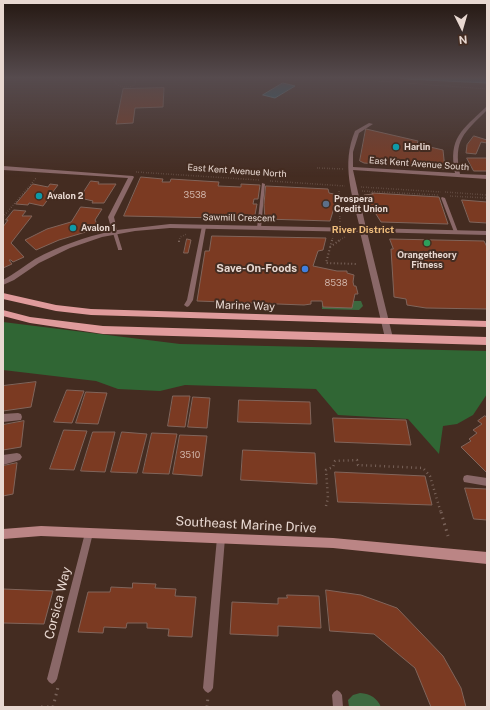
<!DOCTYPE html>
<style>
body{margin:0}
#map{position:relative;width:490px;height:710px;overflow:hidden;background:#442c21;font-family:"Public Sans",sans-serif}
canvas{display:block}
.frame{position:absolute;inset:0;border:4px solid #e8d8d1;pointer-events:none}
.north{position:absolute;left:442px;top:8px;width:40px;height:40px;-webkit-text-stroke:3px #442c21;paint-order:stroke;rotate:175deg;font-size:11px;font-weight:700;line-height:16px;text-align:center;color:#e8d8d1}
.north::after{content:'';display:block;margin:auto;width:14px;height:18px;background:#e8d8d1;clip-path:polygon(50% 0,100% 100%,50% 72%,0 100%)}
</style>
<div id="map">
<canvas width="490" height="710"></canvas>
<div class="frame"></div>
<div class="north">N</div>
</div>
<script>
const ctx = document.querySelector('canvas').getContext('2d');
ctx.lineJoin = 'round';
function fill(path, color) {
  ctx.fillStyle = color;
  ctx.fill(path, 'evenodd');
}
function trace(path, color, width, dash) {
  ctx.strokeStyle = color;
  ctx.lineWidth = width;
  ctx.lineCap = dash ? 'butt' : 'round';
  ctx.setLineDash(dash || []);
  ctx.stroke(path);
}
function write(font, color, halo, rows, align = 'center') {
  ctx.font = font + ' "Public Sans",sans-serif';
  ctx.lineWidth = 4;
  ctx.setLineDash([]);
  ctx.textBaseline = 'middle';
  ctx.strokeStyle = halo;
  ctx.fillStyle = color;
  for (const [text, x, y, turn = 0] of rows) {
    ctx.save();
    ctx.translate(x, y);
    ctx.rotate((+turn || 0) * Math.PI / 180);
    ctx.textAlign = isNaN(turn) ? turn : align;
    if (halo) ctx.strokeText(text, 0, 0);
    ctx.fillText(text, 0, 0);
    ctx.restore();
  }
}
fill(new Path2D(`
 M354 301H361L363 306 359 310 322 309V305L352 308Z
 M360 693C371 694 377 698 381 707H349L348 700 353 695Z`), '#3d693f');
fill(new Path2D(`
 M3 322 180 344 487 351V394L473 415 457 424 443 426 439 454 408 419 338 415 316 389 185 385 160 391 118 389 96 381 3 370Z`), '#306634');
const water = new Path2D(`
 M395 77H487V83L405 79Z
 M283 83 295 86 275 98 263 95Z`);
fill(water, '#1c677d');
trace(water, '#598996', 1);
const building = new Path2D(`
 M164 88 163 107 135 108 133 123 116 124 123 89Z
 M366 129 418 141 417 144 443 150 445 169 364 163 360 161Z
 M474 136 487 140V143L481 142 476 154 466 153 467 145Z
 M467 158H487V171H474Z
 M141 177 163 179 162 182H170L171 179 219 182 218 186 241 187V184L260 185 258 199H254L253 204H257L254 220 220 218 124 216Z
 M91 181 99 182 98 184H116L104 203H92L93 201 80 198Z
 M33 184 48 187 50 184 58 185 52 193H56L52 198H49L43 206 29 203 28 205 16 204Z
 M266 186 328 189 329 193 338 195 330 221 265 219 264 205Z
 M372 193 439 197 448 224 381 222 364 195 373 194Z
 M462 200 487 202V223L470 222Z
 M81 207 102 209 95 220 99 228 59 240 36 250 25 240 47 229 71 222Z
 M14 210 26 211 22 216H32L11 243 24 257 13 262 11 260H9L12 264 3 268V227L8 220H6Z
 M212 236 326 238 323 250 318 251 313 266 337 271H347V273L354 275 353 282 354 286H356L358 294H355L352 308 323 307 322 301H311V304L304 305 197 301 205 251H209Z
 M187 239 191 240 188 253H184Z
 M390 239 484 241 487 247V309L426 308 407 305 406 299 394 297 391 249H393Z
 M36 382 31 407 3 411V386Z
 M67 390 84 391 72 423 54 422Z
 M86 392 107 393 98 424 76 423Z
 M173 396H190L185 427 168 426Z
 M193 397 210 398 207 428 188 427Z
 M239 400 310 402 311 424 238 422Z
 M485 416 487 417V473L461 447 471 441 469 439 477 433 473 430 482 424 478 421Z
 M333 418 406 420 411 445 335 442Z
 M24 421 21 447 3 450V425Z
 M64 430 87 431 74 470 50 469Z
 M93 432H115L105 472 81 471Z
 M122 432 147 434 137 473 111 472Z
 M152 433 177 434 169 474 143 473Z
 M180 435 207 436 202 476 173 474Z
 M243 450 315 453 317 484 241 480Z
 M17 463 13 494 3 496V466Z
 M335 472 425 476 432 505 338 502Z
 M465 488 487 489V520L474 519Z
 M133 583 156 584 155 588 176 589 175 596 196 597 192 637 168 636 169 629 147 628V623H127L126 628 104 627 103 633 78 632 88 592H110L111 587 132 588Z
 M3 589 53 591 44 624 3 623Z
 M326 590 361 595 397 608 443 656 461 688 466 707H431L415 668 374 634 330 631Z
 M287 595 319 596 321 628 278 626V636L230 634 232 602 278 604V598H287Z`);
fill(building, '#7b3a22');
trace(building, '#81655b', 1);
trace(new Path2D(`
 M116 77 115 83C121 88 128 88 135 85L136 77
 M325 77 487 89`), '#79635a', 1, [0.5, 1.5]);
trace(new Path2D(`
 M317 168 344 169
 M136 172 259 180
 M270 181 345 186
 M361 187 441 192
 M339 191 340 223
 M362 191 438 195
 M445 192 487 195
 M450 196 487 198
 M3 217 37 177
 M179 241 180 237 187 234
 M332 241 333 236
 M338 241 345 237`), '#79635a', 1.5, [0.5, 2]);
trace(new Path2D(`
 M332 240 326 263 357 264
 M179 242V240
 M330 247 340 240`), '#79635a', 2, [1, 2.5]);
trace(new Path2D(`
 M326 506 328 498 326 470 333 467 335 461 357 460 358 465 423 468 430 476 441 513`), '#79635a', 2.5, [1, 3.5]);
trace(new Path2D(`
 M441 512 448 536
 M41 707H53L58 687
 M207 707 208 697`), '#79635a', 3, [1.5, 4.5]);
fill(new Path2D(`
 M262 183 265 184 261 228 259 229 257 228Z
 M442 197 445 198 458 232V233H456L454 232 441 198Z
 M202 226H204L206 227 193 300 189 306 187 307 184 305 187 300Z
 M113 232H115L117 233 122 249V250H118V249L113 233Z
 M467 475 487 478V486L464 482 463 479 464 476Z
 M89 529 92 530 93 533 57 679 55 682 52 684 49 682 47 679 85 533 86 530Z
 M221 534 224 535 225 538 213 688 211 691 208 693 205 691 203 688 217 538 218 535Z
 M337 690 340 692 342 695 343 707H333L332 695 334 692Z`), '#8a6868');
fill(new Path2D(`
 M486 107H487V110C464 133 453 140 460 174L487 175V179L353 170 366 228 487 231V235L367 232 393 338 392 340 389 341 385 338 360 232 170 228 135 231 102 237 70 248 39 263 14 280 3 285V280C14 274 24 266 35 259 59 246 85 237 112 231L108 217 128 178 3 170V166L133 176 134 177 114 217 117 230 170 224 360 228C352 195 341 164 355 131L369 123 373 124 359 133 353 152V167L455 173C448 138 462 130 486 107Z
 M18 413 21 414 22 417 21 420 3 422V414Z
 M17 453 20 454 22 457 20 460 3 465V455Z`), '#8a6868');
fill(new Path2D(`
 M41 526 333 538 487 552V564L333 548 41 536 3 539V529Z`), '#bb8585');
fill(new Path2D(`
 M3 293 56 305 91 309 487 321V327L91 315 56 311 3 299Z
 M3 310 30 317 103 326 487 337V345L103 334 30 323 3 316Z`), '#e09b9c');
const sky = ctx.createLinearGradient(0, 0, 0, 177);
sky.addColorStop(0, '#251812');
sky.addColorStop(0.44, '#564b4e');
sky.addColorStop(1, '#564b4e00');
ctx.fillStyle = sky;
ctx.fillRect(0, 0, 490, 177);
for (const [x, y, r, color] of [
 [396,147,4,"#0f9aa8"],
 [39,196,4,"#0f9aa8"],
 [326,204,4,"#5c6f8a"],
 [73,228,4,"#0f9aa8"],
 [427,243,4,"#2e9e5b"],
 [305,269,4,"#3f7fe0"]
]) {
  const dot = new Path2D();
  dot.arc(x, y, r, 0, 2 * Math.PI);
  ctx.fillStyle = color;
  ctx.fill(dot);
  trace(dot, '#442c21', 1.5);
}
write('bold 9px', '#e8d8d1', '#442c21', [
 ["Harlin",404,147],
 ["Avalon 2",47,196],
 ["Prospera",334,199],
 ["Credit Union",334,209],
 ["Avalon 1",81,228],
 ["Orangetheory",427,255,"center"],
 ["Fitness",427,265,"center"]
], 'left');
write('9px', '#e8d8d1', '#442c21', [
 ["East Kent Avenue South",419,164,4],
 ["East Kent Avenue North",237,171,4],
 ["Sawmill Crescent",239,218,1]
]);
write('9px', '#cdb0a5', null, [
 ["3538",195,195],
 ["8538",336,283],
 ["3510",190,455]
]);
write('bold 10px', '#efbd7c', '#442c21', [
 ["River District",363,230]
]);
write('bold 11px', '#e8d8d1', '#442c21', [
 ["Save-On-Foods",297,269]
], 'right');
write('11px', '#e8d8d1', '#442c21', [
 ["Marine Way",245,306,2]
]);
write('13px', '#e8d8d1', '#442c21', [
 ["Southeast Marine Drive",246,525,3],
 ["Corsica Way",58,603,-76]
]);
</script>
